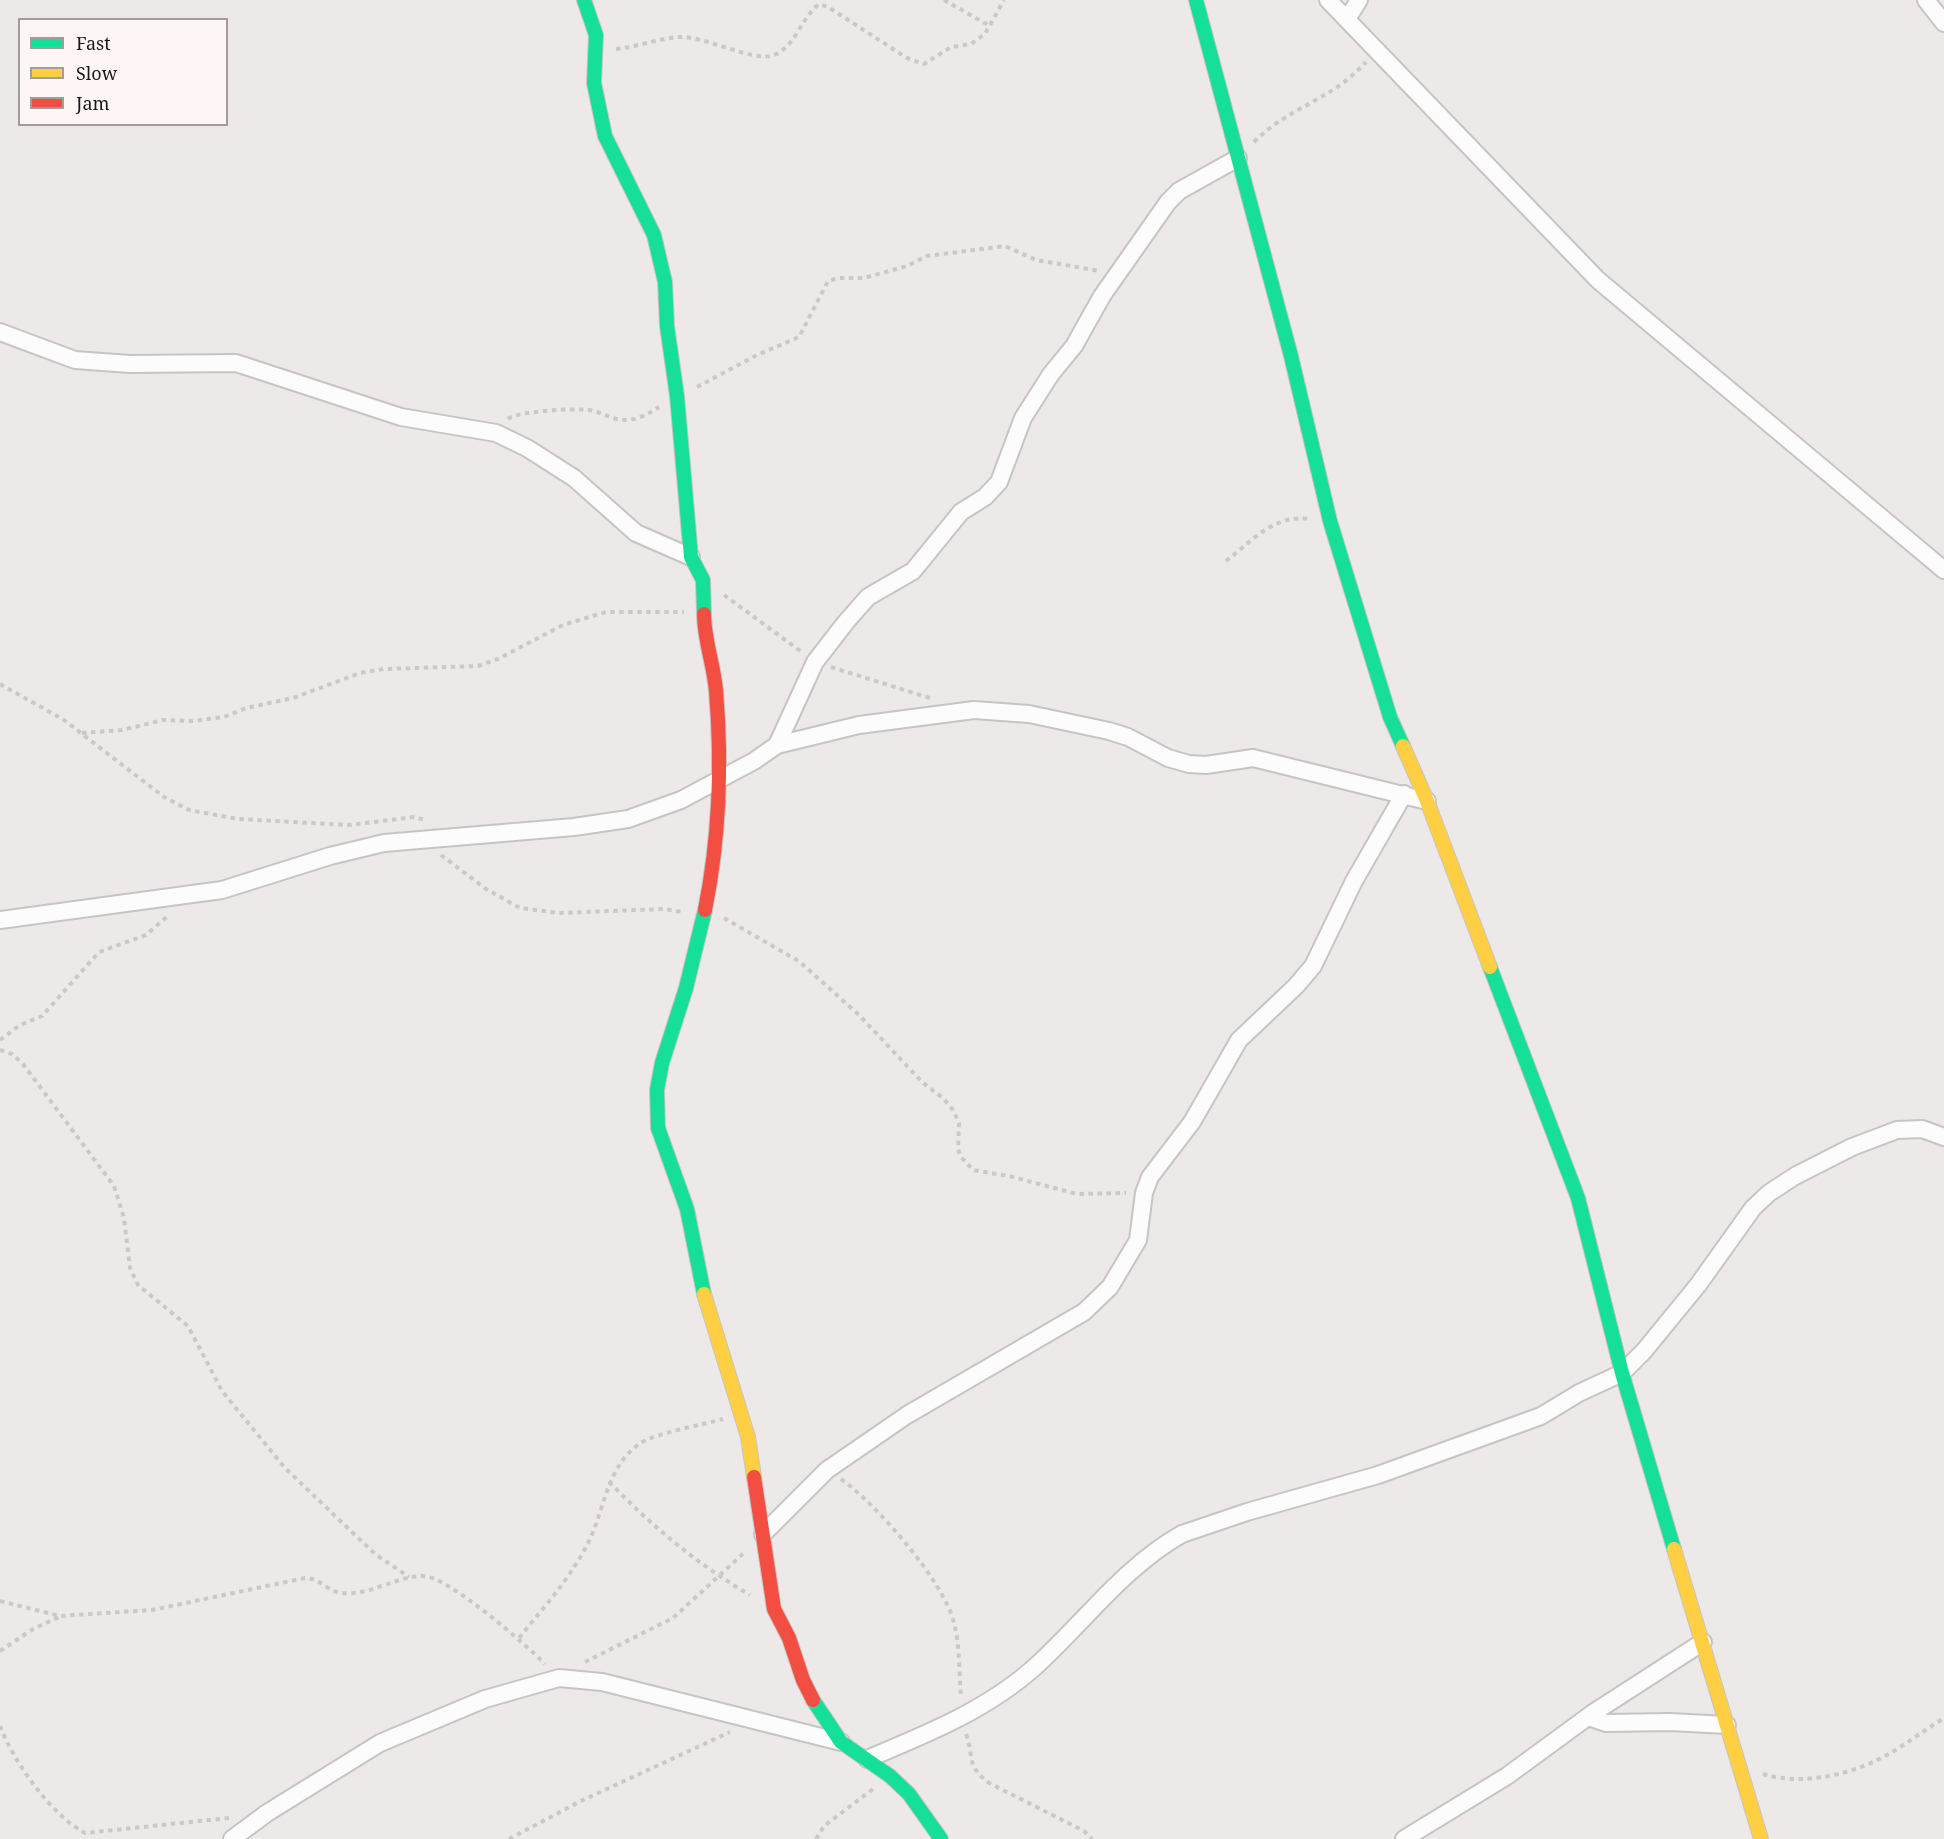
<!DOCTYPE html>
<style>
body{margin:0}
#map{position:relative;width:1944px;height:1839px;overflow:hidden;background:#eee9e9;font-family:"Noto Serif",serif}
canvas{display:block}
.legend{position:absolute;left:18px;top:18px;width:210px;height:108px;box-sizing:border-box;background:#fdf6f4;border:2px solid #a29d9c;margin:0;padding:8px 10px;list-style:none;font-size:18px;color:#1a1717}
.legend li{display:flex;align-items:center;gap:12px;height:30px}
.legend b{width:30px;border:2px solid #a29d9c}
</style>
<div id="map">
<canvas width="1944" height="1839"></canvas>
<ul class="legend">
<li><b style="height:8px;background:#16e098"></b>Fast</li>
<li><b style="height:8px;background:#ffcf43"></b>Slow</li>
<li><b style="height:8px;background:#f24e42"></b>Jam</li>
</ul>
</div>
<script>
const ctx = document.querySelector('canvas').getContext('2d');
ctx.lineJoin = 'round';
function trace(path, color, width, dash) {
  ctx.strokeStyle = color;
  ctx.lineWidth = width;
  ctx.lineCap = dash ? 'butt' : 'round';
  ctx.setLineDash(dash || []);
  ctx.stroke(path);
}
const street = new Path2D(`
 M1328 0 1598 280 1944 570
 M1926 0 1944 23
 M1347 19 1359 0
 M0 332 75 360 130 364 236 363 401 417 496 433 527 448 574 478 636 533 691 557
 M777 745 815 662 846 622 868 597 913 571 961 512 985 497 999 482 1023 418 1051 374 1074 346 1102 296 1168 202 1179 191 1238 158
 M0 920 222 890 330 856 384 843 574 827 628 819 681 800 754 761 777 745 859 725 974 710 1029 714 1109 731 1128 737 1168 758 1189 764 1206 765 1253 758 1427 801
 M763 1534 827 1470 907 1415 1084 1312 1110 1287 1138 1240 1144 1193 1150 1177 1192 1122 1239 1040 1296 986 1313 966 1354 881 1404 794
 M1588 1717 1606 1723 1670 1722 1727 1725
 M867 1759C927 1734 989 1709 1037 1665 1085 1621 1125 1566 1182 1534L1247 1512 1378 1475 1541 1416 1579 1393 1622 1373 1644 1351 1698 1285 1753 1208 1769 1193 1795 1176 1852 1147 1897 1130 1922 1129 1944 1137
 M232 1839 267 1813 380 1743 485 1699 559 1678 602 1682 841 1742
 M1404 1839 1507 1776 1593 1713 1703 1642`);
const fast = new Path2D(`
 M584 0 596 35 594 83 605 136 654 235 665 282 667 326 677 396 691 557 703 580 704 614
 M1196 0 1291 356 1330 521 1390 717 1403 746
 M1490 967 1578 1198 1622 1373 1674 1549
 M704 1294 687 1209 658 1128 657 1090 662 1063 686 988 705 910
 M813 1700 841 1742 890 1776 909 1794 941 1839`);
const slow = new Path2D(`
 M1403 746 1427 801 1490 967
 M704 1294 748 1437 754 1477
 M1674 1549 1761 1839`);
const jam = new Path2D(`
 M704 614C704 640 714 665 716 691 722 762 719 840 705 910
 M754 1477 774 1609 789 1638 803 1680 813 1700`);
trace(street, '#c7c4c4', 20);
trace(fast, '#c7c4c4', 16);
trace(slow, '#c7c4c4', 16);
trace(jam, '#c7c4c4', 16);
trace(new Path2D(`
 M944 0 990 26
 M616 49C637 47 659 38 680 37 705 36 755 63 774 55 796 46 801 18 819 4L828 7 907 58 924 64 951 47 971 44 985 34 1004 0
 M1254 142C1290 106 1331 101 1366 62
 M697 387 757 355 799 337 828 281 838 278H864L907 266 927 256 1005 246 1036 260 1100 271
 M508 419C517 411 576 408 589 410 602 412 612 420 625 420 638 420 648 414 659 407
 M1226 561C1252 541 1274 514 1309 519
 M724 595 803 653
 M831 667 930 698
 M0 684 64 720 164 797 189 810 238 819 349 825 414 817 425 820
 M82 733 122 730 163 720 193 721 224 717 246 708 293 698 360 673 384 669 478 666 498 659 563 625 606 612H684
 M441 855 486 889 520 908 559 913 664 909 683 912
 M724 918 800 962 860 1016 922 1082 943 1098 953 1110 959 1123 958 1149 961 1157 973 1170 1009 1176 1077 1194 1126 1193
 M0 1040 20 1025 42 1016 99 952 146 935 169 915
 M0 1050 12 1054 23 1064 114 1186 124 1218 130 1268 138 1285 188 1326 222 1391 285 1468 375 1554 409 1577
 M841 1479C876 1504 944 1581 954 1623 960 1646 959 1673 961 1697
 M609 1482C652 1526 697 1564 750 1595
 M0 1601 60 1616 152 1610 305 1578C320 1578 328 1592 342 1593 370 1596 396 1576 423 1576 448 1576 526 1645 545 1664
 M519 1638C543 1608 569 1580 587 1545 605 1511 605 1469 639 1444 654 1433 703 1425 723 1419
 M0 1651 33 1629 59 1617
 M585 1662 673 1618 745 1552
 M0 1726C14 1762 50 1814 85 1833L229 1818
 M966 1734C975 1760 965 1764 989 1783L1084 1831 1092 1839
 M1763 1774C1805 1787 1860 1773 1897 1749 1913 1739 1928 1728 1944 1718
 M509 1839 581 1801 730 1732
 M816 1839 824 1826 873 1789`), '#cac9c9', 4, [4.5, 4.5]);
trace(street, '#fcfcfc', 16);
trace(fast, '#16e098', 14);
trace(slow, '#ffcf43', 14);
trace(jam, '#f24e42', 14);
</script>
